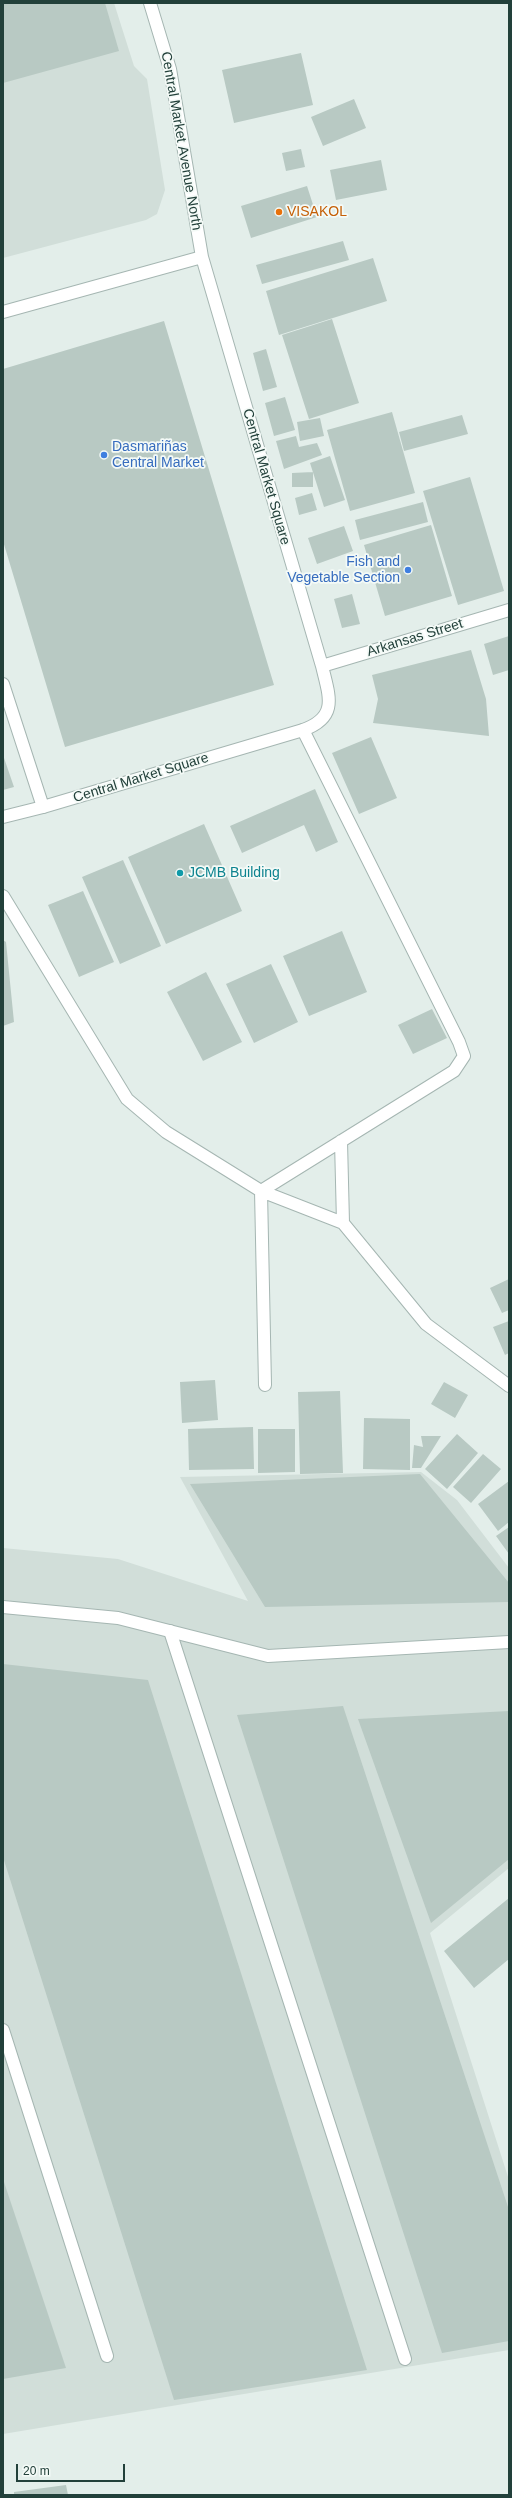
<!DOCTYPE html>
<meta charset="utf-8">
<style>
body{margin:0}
#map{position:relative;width:512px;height:2498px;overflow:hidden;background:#e3eeea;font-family:Helvetica,sans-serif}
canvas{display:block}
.frame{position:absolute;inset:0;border:4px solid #22403a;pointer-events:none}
.scale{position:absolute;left:16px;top:2464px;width:109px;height:18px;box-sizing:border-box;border:2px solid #22403a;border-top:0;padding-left:5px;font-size:12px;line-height:14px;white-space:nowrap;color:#22403a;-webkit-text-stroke:3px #f4faf7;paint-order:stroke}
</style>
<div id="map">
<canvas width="512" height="2498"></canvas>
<div class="frame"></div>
<div class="scale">20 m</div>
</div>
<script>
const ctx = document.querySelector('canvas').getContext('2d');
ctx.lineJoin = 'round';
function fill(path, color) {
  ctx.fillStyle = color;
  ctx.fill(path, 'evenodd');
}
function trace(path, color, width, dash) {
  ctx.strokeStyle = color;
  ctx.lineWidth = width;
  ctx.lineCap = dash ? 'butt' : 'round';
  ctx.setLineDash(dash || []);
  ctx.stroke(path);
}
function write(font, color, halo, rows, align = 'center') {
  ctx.font = font + ' Helvetica,sans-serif';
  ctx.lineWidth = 3.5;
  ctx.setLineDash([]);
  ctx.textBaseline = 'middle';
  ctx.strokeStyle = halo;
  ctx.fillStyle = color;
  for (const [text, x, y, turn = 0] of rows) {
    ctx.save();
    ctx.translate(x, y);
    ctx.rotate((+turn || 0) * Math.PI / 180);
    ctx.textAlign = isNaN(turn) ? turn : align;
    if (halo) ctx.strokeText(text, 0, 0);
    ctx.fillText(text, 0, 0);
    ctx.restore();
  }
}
fill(new Path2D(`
 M3 3H114L134 66 147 79 165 190 157 214 146 220 3 258Z
 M421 1472 457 1500 509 1568V1868L430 1933 509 2180V2350L3 2434V1548L118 1559 248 1601 180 1477Z`), '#d1ded9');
fill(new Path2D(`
 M3 3H105L119 51 3 83Z
 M301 53 313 105 234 123 222 70Z
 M354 99 366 128 323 146 311 117Z
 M301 149 305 167 286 171 282 153Z
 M381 160 387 190 336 200 330 170Z
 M307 186 317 217 251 238 241 206Z
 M343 241 349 260 262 284 256 265Z
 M373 258 387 301 279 335 266 291Z
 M332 319 359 403 309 419 282 335Z
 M164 321 274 685 65 747 3 541V369Z
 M266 349 277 387 263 391 253 353Z
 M285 397 295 430 274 436 265 403Z
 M392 412 415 493 350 511 327 430Z
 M462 415 468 434 404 451 399 432Z
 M320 418 324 436 300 441 297 422Z
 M296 436 299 447 317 443 322 455 284 469 276 441Z
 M330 456 345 500 324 507 310 463Z
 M313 472V487H292V473Z
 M470 477 504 591 458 605 423 491Z
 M312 493 317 510 299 515 295 498Z
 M423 502 428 522 360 540 355 520Z
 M431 525 452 596 385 616 364 545Z
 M344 526 353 551 317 564 308 538Z
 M352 594 360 624 342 628 334 599Z
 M509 636V670L493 675 484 644Z
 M471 650 486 699 489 736 373 723 378 699 372 675Z
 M371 737 397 798 359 814 332 753Z
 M3 755 14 787 3 790Z
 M315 789 338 842 316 852 304 825 242 853 230 826Z
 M204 824 242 911 166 944 128 857Z
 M123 860 161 946 120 964 82 877Z
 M83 891 114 962 79 977 48 905Z
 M342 931 367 992 309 1016 283 956Z
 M3 940 6 942 14 1022 3 1026Z
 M271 964 298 1022 254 1043 226 984Z
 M206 972 242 1042 203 1061 167 992Z
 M432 1009 447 1038 413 1054 398 1025Z
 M509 1279V1310L502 1313 490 1288Z
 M509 1321V1353L505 1355 493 1327Z
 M215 1380 218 1420 182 1423 180 1382Z
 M444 1382 468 1395 455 1418 431 1404Z
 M340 1391 343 1473 300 1474 298 1392Z
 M364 1418 410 1419V1470L363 1469Z
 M253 1427 254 1469 189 1470 188 1429Z
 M258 1429H295V1472L258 1473Z
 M457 1434 478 1453 447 1489 425 1469Z
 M421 1436H441L421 1468H412L414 1445 423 1447Z
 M483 1454 501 1469 471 1503 453 1487Z
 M420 1474 509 1583V1602L265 1607 190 1484Z
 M509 1481V1522L498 1531 478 1504Z
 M509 1527V1554L496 1536Z
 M3 1664 148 1680 367 2370 174 2400 3 1857Z
 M343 1706 509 2210V2341L442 2353 237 1715Z
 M509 1711V1859L431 1923 358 1719Z
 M509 1898V1959L474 1988 444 1951Z
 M3 2179 66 2368 3 2379Z
 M66 2485 68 2495H14V2492Z`), '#b8c9c3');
const service = new Path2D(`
 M3 896 127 1099 166 1132 261 1191 343 1223 426 1324 509 1386
 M341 1141 343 1223
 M261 1191 454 1071 464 1056 459 1042 303 730
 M261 1191 265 1385
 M170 1631 405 2359
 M3 2030 107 2356`);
const minor = new Path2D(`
 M3 817 43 807
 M3 1607 118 1618 268 1656 509 1642`);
const tertiary = new Path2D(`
 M3 312 202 257
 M322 666 509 610
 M3 684 43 807 303 730C339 717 329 696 322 666L202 257 170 69 150 3`);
trace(service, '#a5b6b2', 14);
trace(minor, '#a5b6b2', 14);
trace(tertiary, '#a5b6b2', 14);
trace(service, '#fff', 12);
trace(minor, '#fff', 12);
trace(tertiary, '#fff', 12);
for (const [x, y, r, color] of [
 [279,212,4,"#e8710a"],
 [104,455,4,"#3f7fe0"],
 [408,570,4,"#3f7fe0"],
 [180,873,4,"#0f9aa8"]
]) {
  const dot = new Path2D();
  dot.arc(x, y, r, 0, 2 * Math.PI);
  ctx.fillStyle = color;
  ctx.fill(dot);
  trace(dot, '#f4faf7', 1.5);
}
write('14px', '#22403a', '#f4faf7', [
 ["Central Market Avenue North",181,141,80],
 ["Central Market Square",266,477,74],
 ["Arkansas Street",415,638,-17],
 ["Central Market Square",141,778,-17]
]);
write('14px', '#c56008', '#f4faf7', [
 ["VISAKOL",287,212]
], 'left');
write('14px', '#366cbe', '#f4faf7', [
 ["Dasmariñas",112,447],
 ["Central Market",112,463],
 ["Fish and",400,562,"right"],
 ["Vegetable Section",400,578,"right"]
], 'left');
write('14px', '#0d838f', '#f4faf7', [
 ["JCMB Building",188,873]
], 'left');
</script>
